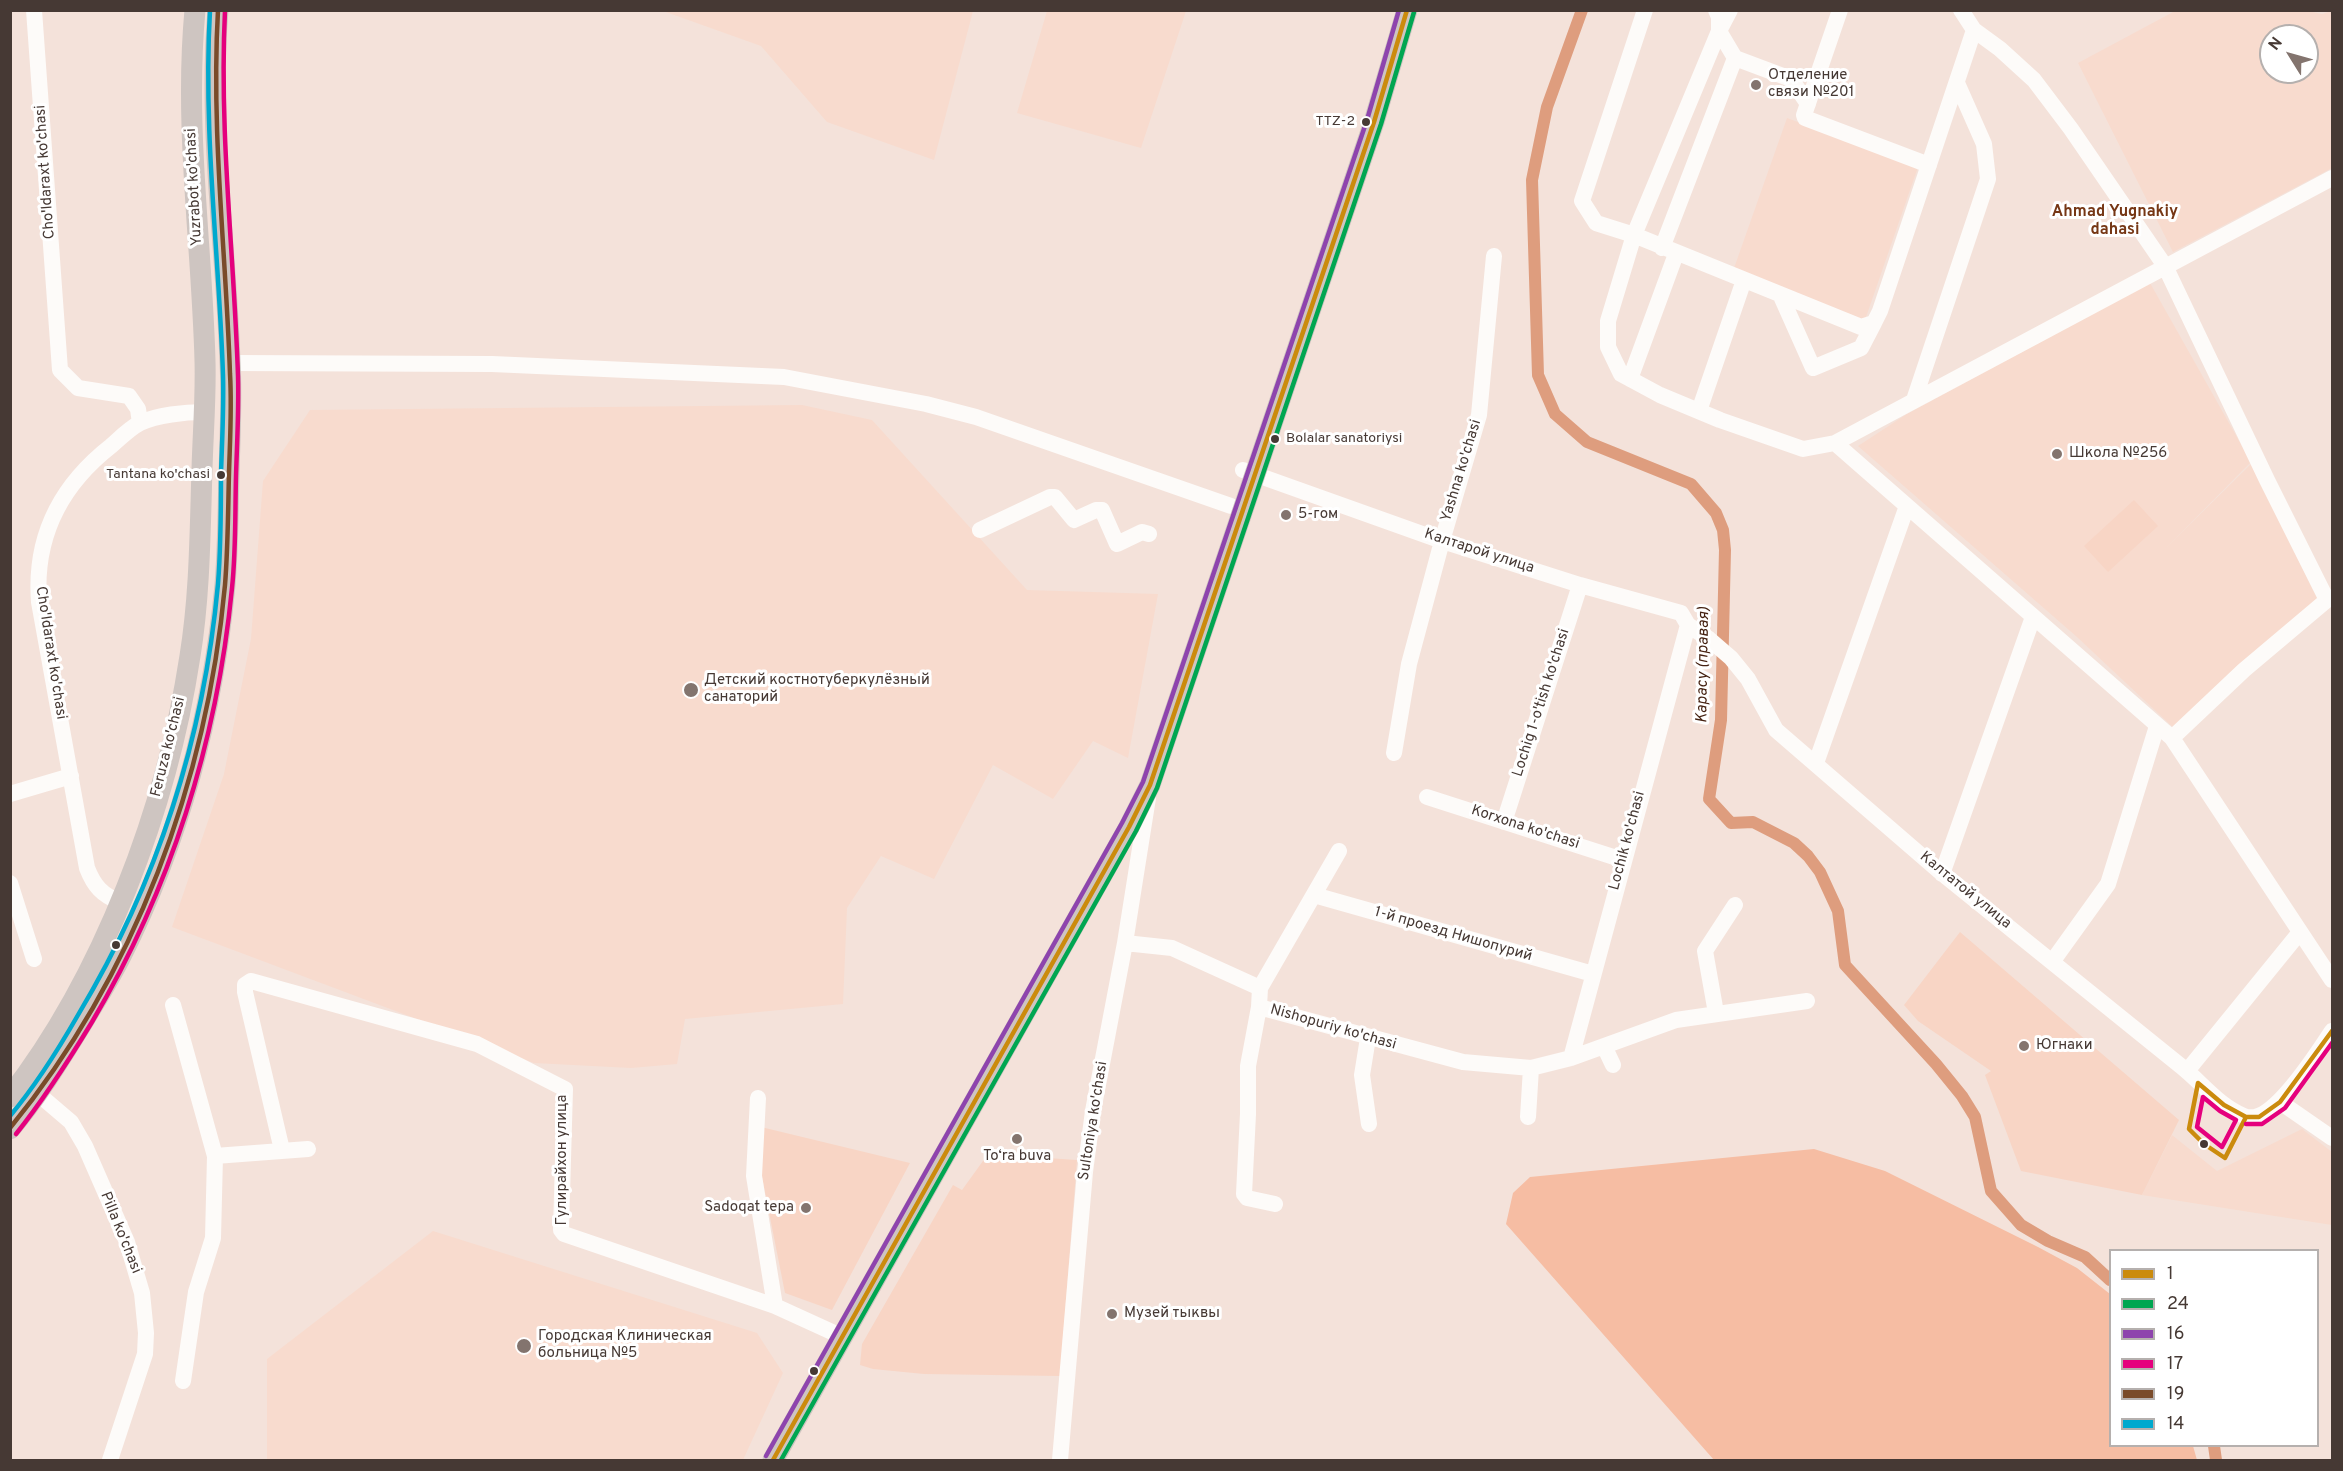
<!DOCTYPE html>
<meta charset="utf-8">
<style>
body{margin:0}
#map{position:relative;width:2343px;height:1471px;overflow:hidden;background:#f4e2da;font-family:Overpass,sans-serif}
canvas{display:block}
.frame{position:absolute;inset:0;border:12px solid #463934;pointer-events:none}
.legend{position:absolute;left:2109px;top:1249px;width:210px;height:198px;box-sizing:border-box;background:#fff;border:2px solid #b5b0ae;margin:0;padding:8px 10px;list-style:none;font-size:18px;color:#463934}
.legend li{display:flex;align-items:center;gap:12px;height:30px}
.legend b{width:30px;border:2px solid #b5b0ae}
.north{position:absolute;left:2259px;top:24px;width:60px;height:60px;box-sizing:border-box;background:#fff;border:2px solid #b5b0ae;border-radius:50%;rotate:307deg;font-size:16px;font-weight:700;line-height:24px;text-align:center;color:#463934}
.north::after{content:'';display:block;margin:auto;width:21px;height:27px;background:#83746e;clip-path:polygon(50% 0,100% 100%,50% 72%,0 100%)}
</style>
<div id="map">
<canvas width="2343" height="1471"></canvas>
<div class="frame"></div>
<ul class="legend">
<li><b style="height:8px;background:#cb8b0d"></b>1</li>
<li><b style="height:8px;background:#00a651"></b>24</li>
<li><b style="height:8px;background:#8e44ad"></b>16</li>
<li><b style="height:8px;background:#e5007d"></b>17</li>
<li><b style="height:8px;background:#7a4b2a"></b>19</li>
<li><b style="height:8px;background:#00a9ce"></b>14</li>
</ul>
<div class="north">N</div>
</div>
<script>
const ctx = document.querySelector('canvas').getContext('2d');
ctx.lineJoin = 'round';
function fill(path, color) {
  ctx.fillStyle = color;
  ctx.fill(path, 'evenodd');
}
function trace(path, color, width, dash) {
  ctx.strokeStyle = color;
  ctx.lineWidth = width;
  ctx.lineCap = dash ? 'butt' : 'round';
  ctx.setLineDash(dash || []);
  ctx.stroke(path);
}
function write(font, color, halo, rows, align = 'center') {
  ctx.font = font + ' Overpass,sans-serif';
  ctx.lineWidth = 6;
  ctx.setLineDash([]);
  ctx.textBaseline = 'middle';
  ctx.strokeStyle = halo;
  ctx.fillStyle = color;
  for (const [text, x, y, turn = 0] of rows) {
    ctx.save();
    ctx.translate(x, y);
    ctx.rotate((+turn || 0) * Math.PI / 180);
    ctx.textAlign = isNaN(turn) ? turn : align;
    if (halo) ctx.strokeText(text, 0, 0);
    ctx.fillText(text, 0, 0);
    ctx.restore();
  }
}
fill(new Path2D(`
 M2303 10 2322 14 2332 11V168L2173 252 2078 63 2175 11ZM2271 36H2307V72H2271Z
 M663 11H973L934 160 827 122 761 46Z
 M1047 11H1186L1141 148 1017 113Z
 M1787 118 1918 167 1865 320 1733 271Z
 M2150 283 2251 462 2164 550 2251 464 2317 598 2176 730 2077 637 1858 446 1907 414Z
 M802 405 872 420 1027 590 1158 594 1128 758 1093 741 1053 799 993 765 934 879 881 856 847 908 843 1004 685 1019 677 1064 631 1068 534 1063 172 927 224 774 251 639 263 481 310 410Z
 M2302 1129 2332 1152V1225L2142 1195 2172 1135 2217 1171Z
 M433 1231 757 1333 783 1373 743 1460H267V1359Z`), '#f8dbce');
fill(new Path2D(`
 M2134 500 2158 526 2108 572 2084 546Z
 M1960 932 2179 1120 2142 1195 2021 1171 1985 1075 1991 1071 1918 1021 1904 1005Z
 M761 1127 910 1163 832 1310 785 1293 760 1167Z
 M988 1154 1077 1160 1060 1376 924 1374 873 1369 860 1365 862 1344 953 1185 962 1190Z`), '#f8d5c5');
fill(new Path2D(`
 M1814 1149 1885 1171 2038 1247 2077 1268 2110 1294V1446H2193L2197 1460H1714L1506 1224 1513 1193 1530 1177Z`), '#f6bda3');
trace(new Path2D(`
 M1582 10 1547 107 1532 180 1538 375 1555 414 1587 442 1691 484 1716 513 1723 530 1725 550 1721 720 1709 799 1731 823 1753 822 1794 843 1808 856 1820 872 1838 911 1845 965 1936 1064 1962 1096 1975 1117 1991 1191 2021 1225 2048 1241 2085 1257 2110 1280
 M2214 1446 2216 1460`), '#de9d7e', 12);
trace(new Path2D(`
 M34 10 60 370 78 388 129 396 138 409 140 423
 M1645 10 1582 201 1596 223 1634 235 1861 327 1874 323 1880 311 1974 30
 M1716 10 1719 17V31L1634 235 1608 321V347L1621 374 1660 395 1720 420 1803 449 1835 443 2332 178
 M1840 10 1804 115 1805 118 1929 165
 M1961 10 1974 30 2000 49 2034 80 2071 129 2165 266 2267 480 2327 600 2244 670 2172 738
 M1735 58 1791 79 1808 104
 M1662 248 1735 58 1719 31 1730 10
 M1780 294 1813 368 1861 348 1874 323
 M230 363 492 364 784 377 926 404 976 417 1231 506
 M1630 379 1676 254
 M1914 400 1988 179 1984 144 1957 83
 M1699 411 1744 280
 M1835 443 2172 738 2332 980
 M1243 470 1442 541 1580 585 1681 613 1688 625 1709 639 1731 658 1748 679 1776 730 1938 870 2182 1067C2203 1084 2218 1105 2244 1116 2272 1128 2318 1051 2332 1031
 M980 530 1050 497H1055L1074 520 1096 510H1102L1117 544 1142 532 1149 534
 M1394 753 1409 664 1442 541 1479 415 1494 256
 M1816 763 1907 506
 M10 794 71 776
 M1427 797 1623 860
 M1504 822 1580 585
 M1942 874 2033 617
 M10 883 34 959
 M1314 895 1593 974
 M120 902C102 895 94 886 87 868L39 602C34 537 60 486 111 446 120 438 130 428 140 423 157 415 185 412 204 412
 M1125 943 1172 948 1260 988 1259 1007 1463 1062 1531 1068 1571 1058 1676 1020 1807 1001
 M2052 962 2108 884 2157 726
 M1260 988 1339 851
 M173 1005 215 1156 213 1238 196 1292 183 1381
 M1259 1007 1248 1066V1114L1244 1194 1247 1198 1275 1204
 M1716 1013 1705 951 1735 905
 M1368 1038 1362 1075 1369 1124
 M1604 1046 1613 1065
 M1571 1058 1688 625
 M2187 1071 2300 932
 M37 1093 71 1122 85 1146 127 1242 142 1293 146 1333 145 1354 110 1460
 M2280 1102 2332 1138
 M1528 1117 1531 1068
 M282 1150 245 992V985L251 981 477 1044 565 1089 561 1230 564 1234 775 1306 754 1176 758 1098
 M215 1156 308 1149
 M775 1306 832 1332
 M1060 1460 1085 1172 1093 1111 1125 943 1148 798`), '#fdfbf9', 16);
trace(new Path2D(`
 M10 1097C104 976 167 807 190 656 200 594 200 531 202 469 203 433 206 397 205 361 202 245 184 127 195 10
 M10 1129C37 1097 58 1062 80 1027 94 1003 109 980 121 956 179 841 213 713 225 585 228 548 228 510 229 473 230 436 232 399 230 362 226 244 208 128 218 10
 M773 1460 1129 827 1150 785 1374 122 1407 10`), '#cec5c1', 21);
trace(new Path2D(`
 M2198 1083 2224 1105 2246 1117 2225 1158 2204 1144 2189 1129Z
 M2246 1117H2259L2280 1102 2332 1031
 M773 1460 1129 827 1150 785 1374 122 1407 10`), '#cb8b0d', 4.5);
trace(new Path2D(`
 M781 1460 1136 831 1157 788 1381 124 1414 12`), '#00a651', 4.5);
trace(new Path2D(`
 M766 1456 1122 823 1143 782 1367 120 1399 10`), '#8e44ad', 4.5);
trace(new Path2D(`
 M2203 1097 2220 1111 2236 1120 2222 1147 2197 1127Z
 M2246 1124H2262L2285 1108 2332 1043
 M16 1134C44 1099 69 1060 92 1022 171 888 217 742 232 588 236 551 235 513 236 476 237 442 239 409 238 376 234 253 219 133 225 10`), '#e5007d', 4.5);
trace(new Path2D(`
 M10 1128C135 975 207 781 225 585 228 548 228 511 229 473 230 440 232 407 230 374 226 252 211 132 218 10`), '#7a4b2a', 4.5);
trace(new Path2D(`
 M10 1116C36 1085 58 1050 78 1015 157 883 204 737 218 584 221 547 221 510 221 474 222 441 224 408 223 375 219 253 203 133 210 10`), '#00a9ce', 4.5);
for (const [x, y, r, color] of [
 [1756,85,6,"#83746e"],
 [1366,122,5,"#463934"],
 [1275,439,5,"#463934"],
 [2057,454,6,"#83746e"],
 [221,475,5,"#463934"],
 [1286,515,6,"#83746e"],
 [691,690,8,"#83746e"],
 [116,945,5,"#463934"],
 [2024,1046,6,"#83746e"],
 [1017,1139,6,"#83746e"],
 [2204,1144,5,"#463934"],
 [806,1208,6,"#83746e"],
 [1112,1314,6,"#83746e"],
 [524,1346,8,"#83746e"],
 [814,1371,5,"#463934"]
]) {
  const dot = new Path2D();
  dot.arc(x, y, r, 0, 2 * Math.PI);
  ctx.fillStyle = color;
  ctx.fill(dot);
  trace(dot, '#fff', 2);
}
write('14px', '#463934', '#fff', [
 ["TTZ-2",1355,122],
 ["Bolalar sanatoriysi",1286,439,"left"],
 ["Tantana ko'chasi",210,475]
], 'right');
write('15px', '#463934', '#fff', [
 ["Отделение",1768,76],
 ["связи №201",1768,93],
 ["Школа №256",2069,454],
 ["5-гом",1298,515],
 ["Детский костнотуберкулёзный",704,681],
 ["санаторий",704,698],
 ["Югнаки",2036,1046],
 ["To‘ra buva",1017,1157,"center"],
 ["Sadoqat tepa",794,1208,"right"],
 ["Музей тыквы",1124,1314],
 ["Городская Клиническая",538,1337],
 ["больница №5",538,1354]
], 'left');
write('15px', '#463934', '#fff', [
 ["Cho'ldaraxt ko'chasi",46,172,-94],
 ["Yuzrabot ko'chasi",195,187,-93],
 ["Yashna ko'chasi",1462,471,-73],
 ["Калтарой улица",1479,552,18],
 ["Cho'ldaraxt ko'chasi",50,653,81],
 ["Lochig 1-o'tish ko'chasi",1542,703,-72],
 ["Feruza ko'chasi",169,747,-76],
 ["Korxona ko'chasi",1525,828,18],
 ["Lochik ko'chasi",1628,841,-75],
 ["Калтатой улица",1965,891,39],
 ["1-й проезд Нишопурий",1453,935,16],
 ["Nishopuriy ko'chasi",1333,1028,16],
 ["Sultoniya ko'chasi",1094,1121,-81],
 ["Гулирайхон улица",563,1160,-90],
 ["Pilla ko'chasi",120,1233,68]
]);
write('bold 16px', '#763715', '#fff', [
 ["Ahmad Yugnakiy",2115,213],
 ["dahasi",2115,231]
]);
write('italic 16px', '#452212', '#fff', [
 ["Карасу (правая)",1704,665,-89]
]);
</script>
